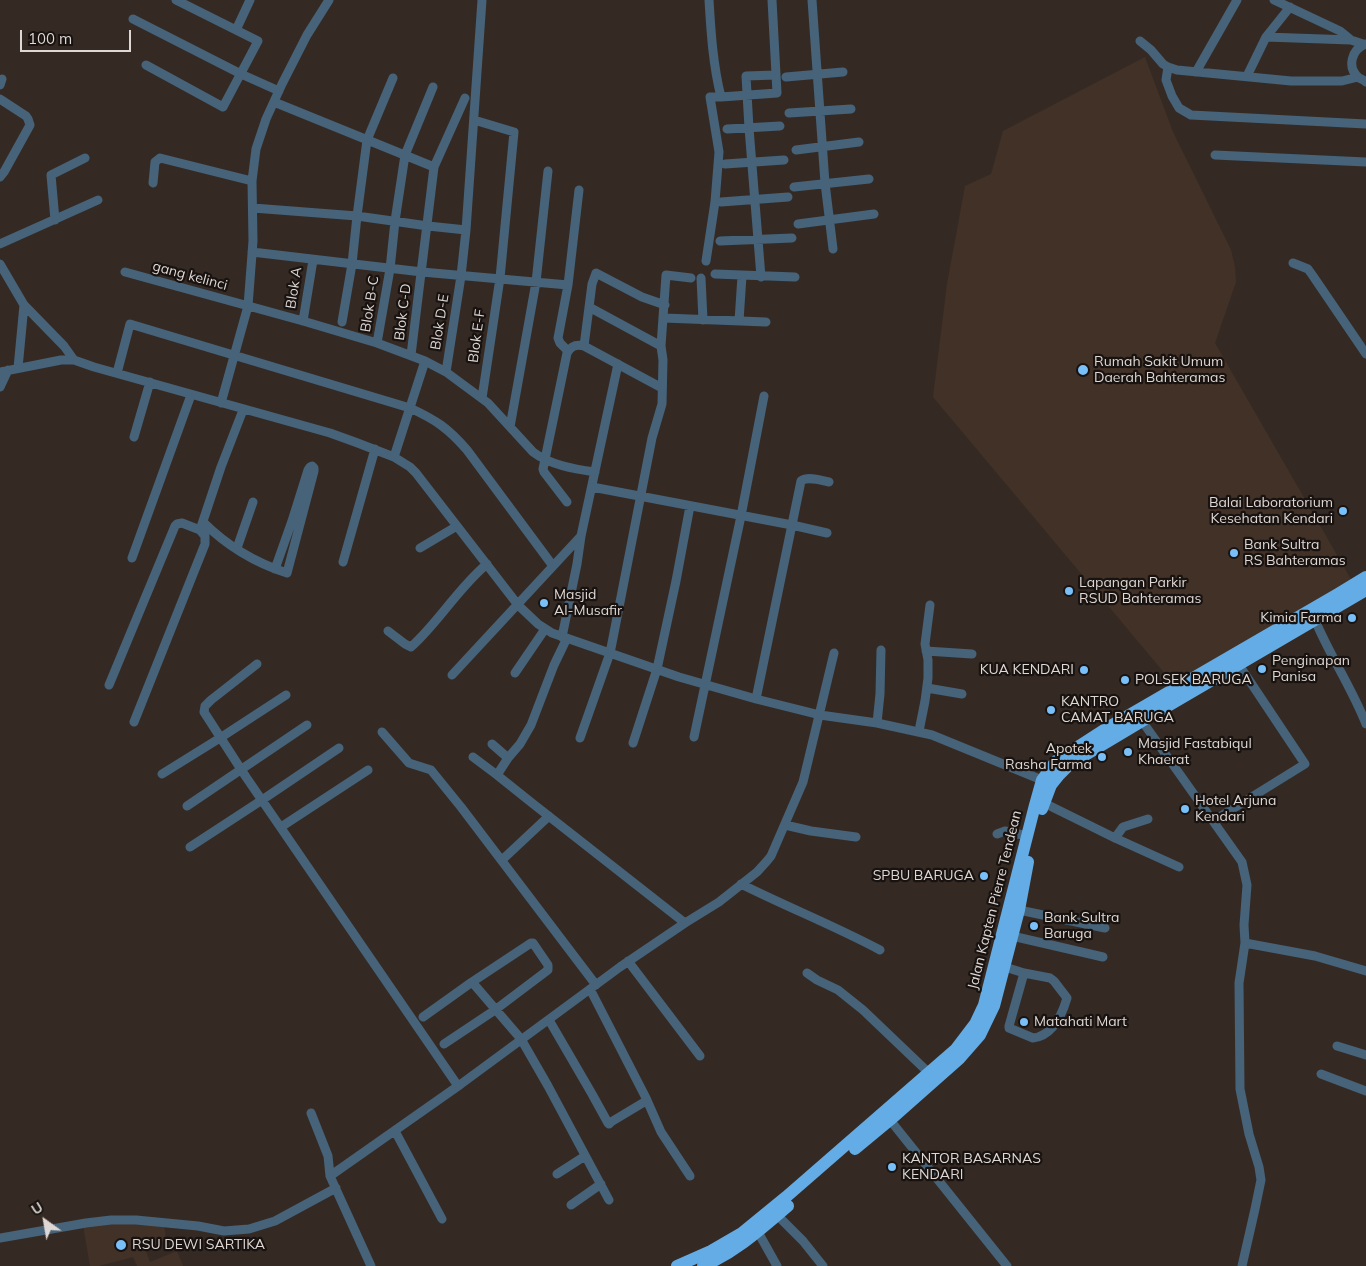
<!DOCTYPE html>
<style>
body{margin:0}
#map{position:relative;width:1366px;height:1266px;overflow:hidden;background:#352a23;font-family:Mulish,sans-serif}
canvas{display:block}
.north{position:absolute;left:20px;top:1196px;width:50px;height:50px;-webkit-text-stroke:4px #181310;paint-order:stroke;rotate:328deg;font-size:14px;font-weight:700;line-height:20px;text-align:center;color:#dfd7d3}
.north::after{content:'';display:block;margin:auto;width:18px;height:22px;background:#dfd7d3;clip-path:polygon(50% 0,100% 100%,50% 72%,0 100%)}
.scale{position:absolute;left:20px;top:30px;width:111px;height:22px;box-sizing:border-box;border:2px solid #dfd7d3;border-top:0;padding-left:6px;font-size:15px;line-height:18px;white-space:nowrap;color:#dfd7d3;-webkit-text-stroke:4px #181310;paint-order:stroke}
</style>
<div id="map">
<canvas width="1366" height="1266"></canvas>
<div class="north">U</div>
<div class="scale">100 m</div>
</div>
<script>
const ctx = document.querySelector('canvas').getContext('2d');
ctx.lineJoin = 'round';
function fill(path, color) {
  ctx.fillStyle = color;
  ctx.fill(path, 'evenodd');
}
function trace(path, color, width, dash) {
  ctx.strokeStyle = color;
  ctx.lineWidth = width;
  ctx.lineCap = dash ? 'butt' : 'round';
  ctx.setLineDash(dash || []);
  ctx.stroke(path);
}
function write(font, color, halo, rows, align = 'center') {
  ctx.font = font + ' Mulish,sans-serif';
  ctx.lineWidth = 4.5;
  ctx.setLineDash([]);
  ctx.textBaseline = 'middle';
  ctx.strokeStyle = halo;
  ctx.fillStyle = color;
  for (const [text, x, y, turn = 0] of rows) {
    ctx.save();
    ctx.translate(x, y);
    ctx.rotate((+turn || 0) * Math.PI / 180);
    ctx.textAlign = isNaN(turn) ? turn : align;
    if (halo) ctx.strokeText(text, 0, 0);
    ctx.fillText(text, 0, 0);
    ctx.restore();
  }
}
fill(new Path2D(`
 M1145 57 1173 132 1231 250 1235 267 1236 282 1215 343 1356 588 1177 688 933 397 947 284 965 186 991 174 1003 131Z
 M103 1222 164 1224 166 1239 146 1251 150 1262 177 1251 183 1266H137L133 1257 99 1266H90L83 1225Z`), '#423126');
trace(new Path2D(`
 M812 0 825 183 833 249
 M1274 0 1340 31 1351 40 1363 44
 M133 19 241 74 279 91
 M236 30 250 0
 M1266 37 1351 40
 M1140 41 1151 50 1163 64 1168 67 1177 70 1291 81H1342L1358 77
 M1366 44C1352 49 1346 67 1359 78 1361 79 1364 80 1366 82
 M146 65 223 107 258 41 176 0
 M1168 67 1166 80 1172 96 1179 108 1191 115 1366 124
 M1196 72 1237 0
 M1247 76 1266 37 1290 7
 M786 77 843 72
 M0 85 2 79
 M721 97 777 93 772 0
 M0 99 26 116 28 119 30 125 4 172 0 177
 M274 102 434 167
 M789 113 851 109
 M474 120 514 132 500 278 482 398
 M727 129 780 126
 M796 150 859 142
 M1215 155 1366 162
 M725 164 784 160
 M153 183 155 162 160 158 252 181
 M794 187 869 179
 M721 202 788 197
 M253 208 357 216 428 226 466 230
 M55 220 51 175 85 158
 M798 224 874 214
 M720 241 792 238
 M0 244 98 200
 M252 252 422 272 568 285
 M706 261 715 202 719 152 710 97H721C713 65 711 33 709 0
 M1293 263 1308 269 1313 276 1366 354
 M0 264 24 305 64 346 74 360
 M125 272 303 321 377 343 425 361
 M715 274 795 277
 M761 277 749 128 746 76 776 75
 M701 278 703 320
 M589 307 661 346
 M664 318 766 322
 M303 321 313 260
 M739 321 742 276
 M342 322 352 264 357 216 367 140 393 78
 M377 343 390 269 395 221 405 155 433 87
 M584 346 592 284 596 273 642 297 665 305
 M568 351 560 343 558 338 568 285 579 190
 M411 355 434 167 465 98
 M18 368 24 305
 M0 372 61 360H74L94 367 330 433 355 442 394 457 410 467 416 473 518 605 538 624 552 633 679 677 756 699 820 715 877 723 932 735 1042 780
 M446 372 461 276 466 230 482 0
 M117 373 130 324 410 408C436 420 448 428 467 450L553 566
 M0 387 8 370
 M221 403 248 306 253 241 252 181 256 149 266 119 282 84 307 35 329 0
 M510 427 536 282 548 171
 M134 437 150 382
 M394 457 425 361 446 372 488 403 533 452C550 465 574 469 595 472
 M592 487 792 525 827 533
 M567 502 544 472 543 469 567 353C571 346 576 344 584 346L662 388
 M203 522C226 545 256 563 287 573L314 471V468L312 466 310 467 308 470 292 521 275 569
 M237 548 253 502
 M420 548 457 526
 M132 558 191 395
 M343 562 375 449
 M1315 620C1330 656 1352 688 1366 724
 M388 631 405 644 411 647C439 622 458 588 487 564
 M562 637 577 564 581 536 618 364
 M926 651 972 654
 M257 664 211 700 205 706 204 712 246 777 458 1086
 M515 673 545 629
 M452 675 581 536
 M109 685 175 526 177 524 182 523 200 530 221 467 243 410
 M927 688 962 694
 M756 699 801 481C808 476 820 480 829 482
 M1142 721 1242 862 1247 885 1244 925 1245 943 1315 956 1366 971
 M134 722 205 544V536L200 530
 M877 723 880 694 881 650
 M919 731 925 701 928 678V660L925 644 930 605
 M382 732 409 763 431 770 461 807 596 985
 M694 737 741 516 764 396
 M580 738 610 653 613 638 652 438 662 404 663 360 661 346 666 275 691 278
 M633 743 657 669 676 581 690 506
 M492 744 508 758 520 744 531 725 554 665 567 638
 M473 757 497 775
 M508 758 497 775 532 803 685 923
 M162 774 220 738 286 695
 M1044 803 1115 838 1179 867
 M187 806 307 725
 M1213 821 1305 764 1239 665
 M785 825 811 831 856 837
 M281 827 368 770
 M997 834 1005 831 1027 836
 M1115 838 1123 827 1148 819
 M190 847 262 800 339 748
 M502 860 549 816
 M741 884C787 907 835 926 880 950
 M1019 910 1105 928
 M1012 936 1103 957
 M628 961 700 1056
 M1005 967 1024 973 1050 978 1054 981 1067 998C1062 1015 1052 1036 1033 1038L1009 1028V1026L1024 973
 M807 973 817 980 838 990 863 1010 929 1073
 M590 989 646 1098 661 1132 690 1176
 M423 1017 472 982
 M549 1020 592 1094 608 1123 609 1124 611 1122 646 1101
 M444 1044 495 1010 548 970V965L533 943H531L472 982 521 1039 548 1086 609 1200
 M1337 1046 1366 1055
 M1321 1074 1366 1091
 M311 1113 328 1156 330 1176 371 1266
 M890 1120 1007 1266
 M395 1131 442 1219
 M557 1174 585 1156
 M330 1176 461 1084 620 967 685 923 719 902 757 872 767 861 771 856 803 782 834 653
 M571 1205 601 1184
 M777 1215 803 1241 823 1266
 M758 1232 777 1266
 M0 1238 86 1223 111 1220H136L198 1226 224 1231 249 1229 275 1221 336 1188
 M1242 1266 1255 1209 1261 1180 1259 1167 1249 1134 1240 1089 1239 983 1245 943`), '#46637a', 9);
trace(new Path2D(`
 M1042 809 1051 785 1059 775 1070 764 1142 721 1366 590
 M855 1149 890 1120 959 1059 980 1035 994 1006 1019 910 1028 862
 M677 1266 711 1251 742 1233 786 1197 956 1049 975 1024 984 1005 1035 805 1042 780 1056 761 1107 728 1338 594 1366 577
 M703 1266C736 1252 761 1229 788 1206`), '#63ace6', 12);
for (const [x, y, r, color] of [
 [1083,370,6,"#79bff8"],
 [1343,511,5,"#79bff8"],
 [1234,553,5,"#79bff8"],
 [1069,591,5,"#79bff8"],
 [544,603,5,"#79bff8"],
 [1352,618,5,"#79bff8"],
 [1262,669,5,"#79bff8"],
 [1084,670,5,"#79bff8"],
 [1125,680,5,"#79bff8"],
 [1051,710,5,"#79bff8"],
 [1128,752,5,"#79bff8"],
 [1102,757,5,"#79bff8"],
 [1185,809,5,"#79bff8"],
 [984,876,5,"#79bff8"],
 [1034,926,5,"#79bff8"],
 [1024,1022,5,"#79bff8"],
 [892,1167,5,"#79bff8"],
 [121,1245,6,"#79bff8"]
]) {
  const dot = new Path2D();
  dot.arc(x, y, r, 0, 2 * Math.PI);
  ctx.fillStyle = color;
  ctx.fill(dot);
  trace(dot, '#181310', 2);
}
write('14px', '#dfd7d3', '#181310', [
 ["gang kelinci",190,276,15],
 ["Blok A",294,288,-81],
 ["Blok B-C",370,304,-81],
 ["Blok C-D",403,312,-83],
 ["Blok D-E",440,322,-81],
 ["Blok E-F",477,336,-82],
 ["Jalan Kapten Pierre Tendean",995,900,-76]
]);
write('14px', '#dfd7d3', '#181310', [
 ["Rumah Sakit Umum",1094,362],
 ["Daerah Bahteramas",1094,378],
 ["Balai Laboratorium",1333,503,"right"],
 ["Kesehatan Kendari",1333,519,"right"],
 ["Bank Sultra",1244,545],
 ["RS Bahteramas",1244,561],
 ["Lapangan Parkir",1079,583],
 ["RSUD Bahteramas",1079,599],
 ["Masjid",554,595],
 ["Al-Musafir",554,611],
 ["Kimia Farma",1342,618,"right"],
 ["Penginapan",1272,661],
 ["Panisa",1272,677],
 ["KUA KENDARI",1074,670,"right"],
 ["POLSEK BARUGA",1135,680],
 ["KANTRO",1061,702],
 ["CAMAT BARUGA",1061,718],
 ["Masjid Fastabiqul",1138,744],
 ["Khaerat",1138,760],
 ["Apotek",1092,749,"right"],
 ["Rasha Farma",1092,765,"right"],
 ["Hotel Arjuna",1195,801],
 ["Kendari",1195,817],
 ["SPBU BARUGA",974,876,"right"],
 ["Bank Sultra",1044,918],
 ["Baruga",1044,934],
 ["Matahati Mart",1034,1022],
 ["KANTOR BASARNAS",902,1159],
 ["KENDARI",902,1175],
 ["RSU DEWI SARTIKA",132,1245]
], 'left');
</script>
